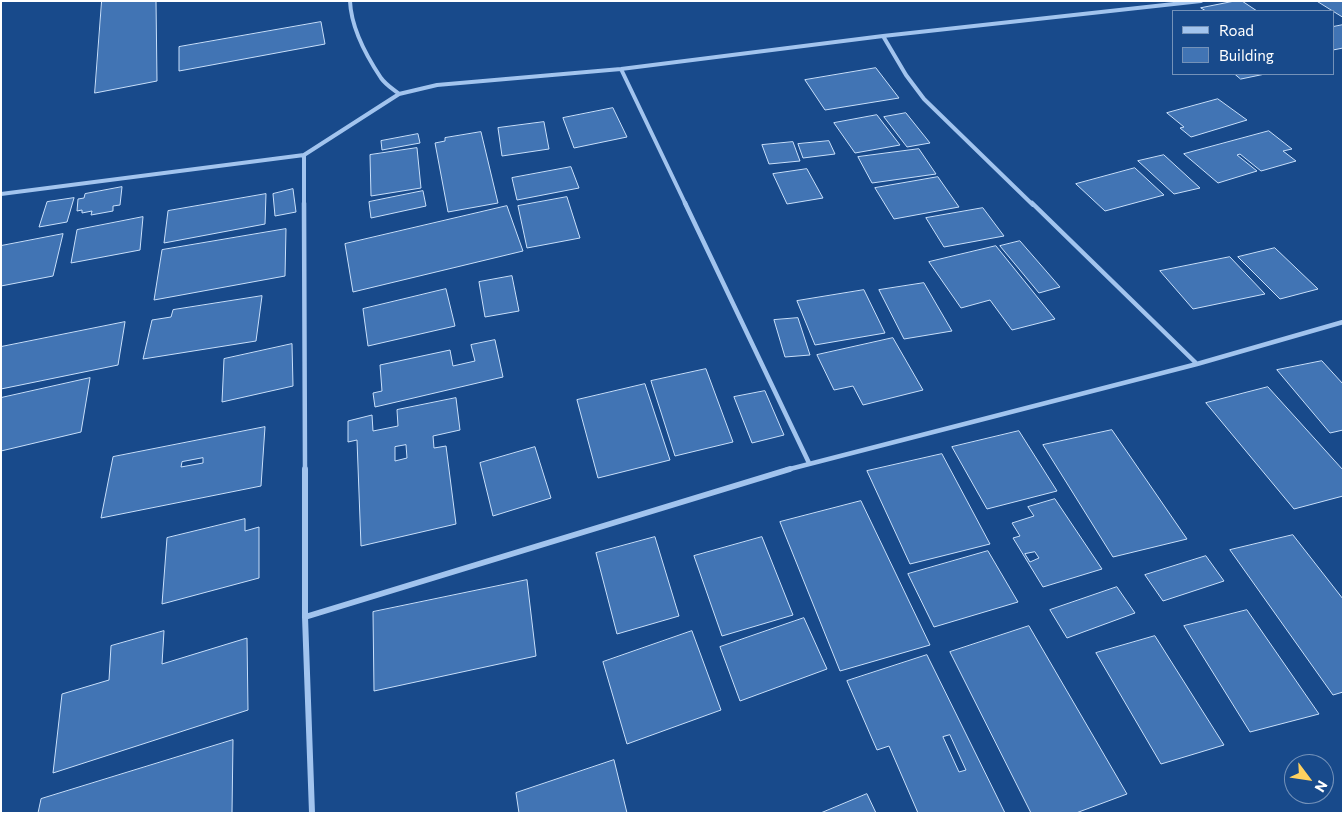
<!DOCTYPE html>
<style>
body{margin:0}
#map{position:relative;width:1344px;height:814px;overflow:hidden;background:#184a8b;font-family:Commissioner,sans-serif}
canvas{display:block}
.frame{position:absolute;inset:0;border:2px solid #fff;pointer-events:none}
.legend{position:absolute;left:1172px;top:10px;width:162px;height:65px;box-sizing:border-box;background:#184a8b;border:1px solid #7492b9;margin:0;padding:6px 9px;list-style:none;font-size:15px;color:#fff}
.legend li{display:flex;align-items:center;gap:10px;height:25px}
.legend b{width:25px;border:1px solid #7492b9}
.north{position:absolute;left:1284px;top:754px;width:50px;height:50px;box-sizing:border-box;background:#184a8b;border:1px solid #7492b9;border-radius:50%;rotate:121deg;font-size:14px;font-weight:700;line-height:20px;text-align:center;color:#fff}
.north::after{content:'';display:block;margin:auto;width:18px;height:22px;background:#ffd15f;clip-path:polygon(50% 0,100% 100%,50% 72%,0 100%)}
</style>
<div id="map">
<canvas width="1344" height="814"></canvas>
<div class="frame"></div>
<ul class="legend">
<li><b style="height:6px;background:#a2c4ee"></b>Road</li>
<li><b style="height:14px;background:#4174b4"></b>Building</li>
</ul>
<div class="north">N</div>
</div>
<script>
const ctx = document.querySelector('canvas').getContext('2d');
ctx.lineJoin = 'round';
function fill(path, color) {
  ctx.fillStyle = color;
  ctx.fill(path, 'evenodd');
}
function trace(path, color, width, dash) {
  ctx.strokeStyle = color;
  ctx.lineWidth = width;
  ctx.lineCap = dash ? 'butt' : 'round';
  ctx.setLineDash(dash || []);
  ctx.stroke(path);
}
const building = new Path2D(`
 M102 1H156L157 81 95 93Z
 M1235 1H1242L1257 11H1206L1201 8Z
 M1317 1H1343V17Z
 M321 22 325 44 179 71V47Z
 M1343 25V48L1333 50V27Z
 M876 68 899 98 825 110 805 80Z
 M1235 74H1265L1241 79Z
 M1218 99 1247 120 1191 137 1180 128 1184 127 1167 113Z
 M613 108 627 137 574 148 563 118Z
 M906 113 930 143 907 147 884 117Z
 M877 115 900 145 855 153 834 123Z
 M544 122 549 149 502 156 498 128Z
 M1269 131 1292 149 1283 151 1296 161 1261 171 1240 154 1237 155 1257 171 1218 183 1184 154Z
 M481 132 498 203 448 212 435 143 445 141V138Z
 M418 134 420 143 382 150 381 141Z
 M829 141 835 154 803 158 798 144Z
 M793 142 800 161 769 164 762 145Z
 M417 148 421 188 371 196 370 155Z
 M919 149 936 174 872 183 858 157Z
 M1164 155 1200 188 1174 194 1138 161Z
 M571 167 579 188 517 200 512 178Z
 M1135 168 1164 195 1105 211 1076 184Z
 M807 169 823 198 787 204 773 174Z
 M938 177 959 207 894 219 875 188Z
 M122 187 120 205 113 206V211L91 215 92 211 82 213V210L77 211 78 199 84 198 85 194Z
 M293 189 296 212 275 216 273 194Z
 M423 191 426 206 371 218 369 202Z
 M266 194 265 224 164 243 168 211Z
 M567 197 580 238 527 248 518 206Z
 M74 198 67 222 39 227 47 202Z
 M507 206 523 251 353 292 345 244Z
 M983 208 1004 236 944 247 926 218Z
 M143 217 140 250 71 263 77 230Z
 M286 229 285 276 154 300 162 250Z
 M63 234 53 276 1 286V246Z
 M1020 241 1060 287 1039 293 1000 246Z
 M996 246 1055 319 1012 330 990 300 961 308 929 262Z
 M1275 248 1318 289 1280 299 1238 257Z
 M1230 257 1265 294 1193 309 1160 271Z
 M512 276 519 311 485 317 479 282Z
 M924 283 952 331 904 339 879 290Z
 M446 289 455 326 368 346 363 309Z
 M864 290 885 333 815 345 797 301Z
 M262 296 256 341 143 359 152 320 171 317 173 310Z
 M798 318 810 355 785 357 774 320Z
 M125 322 118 365 1 389V347Z
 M893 338 923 390 863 405 853 386 834 390 817 355Z
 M495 340 503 377 375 407 373 393 382 391 380 365 450 350 453 366 475 361 471 345Z
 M292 344 293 386 222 402 224 359Z
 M1322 361 1343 384V430L1330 433 1277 370Z
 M706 369 733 442 675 456 651 381Z
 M90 378 81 432 1 451V398Z
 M645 384 670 460 598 478 577 400Z
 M1268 387 1343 470V496L1294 509 1206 403Z
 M765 391 784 435 752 443 734 397Z
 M456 398 460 430 433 436 434 448 446 446 456 524 361 546 357 440 348 442V421L372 415 373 431 398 426 397 410ZM406 445 407 458 395 461V447Z
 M265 427 261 486 101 518 113 457ZM203 458V463L181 467 182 462Z
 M1112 430 1187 539 1113 557 1043 445Z
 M1019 431 1057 491 987 509 952 447Z
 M535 447 551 498 493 516 480 463Z
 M942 454 990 544 910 564 867 471Z
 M1055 499 1102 569 1043 587 1013 538 1020 536 1012 523 1034 516 1028 507ZM1035 552 1039 558 1030 562 1025 554Z
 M861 501 930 645 840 671 780 522Z
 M245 519V531L259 527V578L162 604 167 538Z
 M1293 535 1343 599V692L1333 695 1230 550Z
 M655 537 679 616 617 634 596 553Z
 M762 537 793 615 722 636 694 556Z
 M988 551 1018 602 934 627 908 574Z
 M1206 556 1224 581 1163 601 1145 575Z
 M527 580 536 656 374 691 373 612Z
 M1117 587 1135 613 1067 638 1050 610Z
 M1247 610 1319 714 1250 732 1184 626Z
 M804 618 827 669 740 701 720 647Z
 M1029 626 1127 794 1076 813H1031L950 652Z
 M164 631 162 664 247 638 248 710 53 773 62 694 109 680 111 646Z
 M692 631 721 710 627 744 603 662Z
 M1155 636 1224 745 1161 764 1096 653Z
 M927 655 1005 813H918L889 746 877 750 847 681ZM950 735 966 770 959 772 943 737Z
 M233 740 232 813H38L41 799Z
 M614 760 627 813H519L516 793Z
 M867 794 876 813H821Z`);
fill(building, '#4174b4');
trace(building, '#c8dffa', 1);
trace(new Path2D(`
 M350 1C351 27 367 57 381 78 386 85 393 89 399 94
 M883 36 906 75 924 99 1033 205
 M621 69 686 205
 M304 155V205
 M1 194 304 155 399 94 437 85 621 69 883 36 1201 1`), '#a2c4ee', 4);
trace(new Path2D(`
 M304 203 305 470
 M685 203 809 463
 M1032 203 1197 364
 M786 470 1197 364 1343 322`), '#a2c4ee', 4.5);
trace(new Path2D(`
 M305 469V617L312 813
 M305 617 790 469`), '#a2c4ee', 6);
</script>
